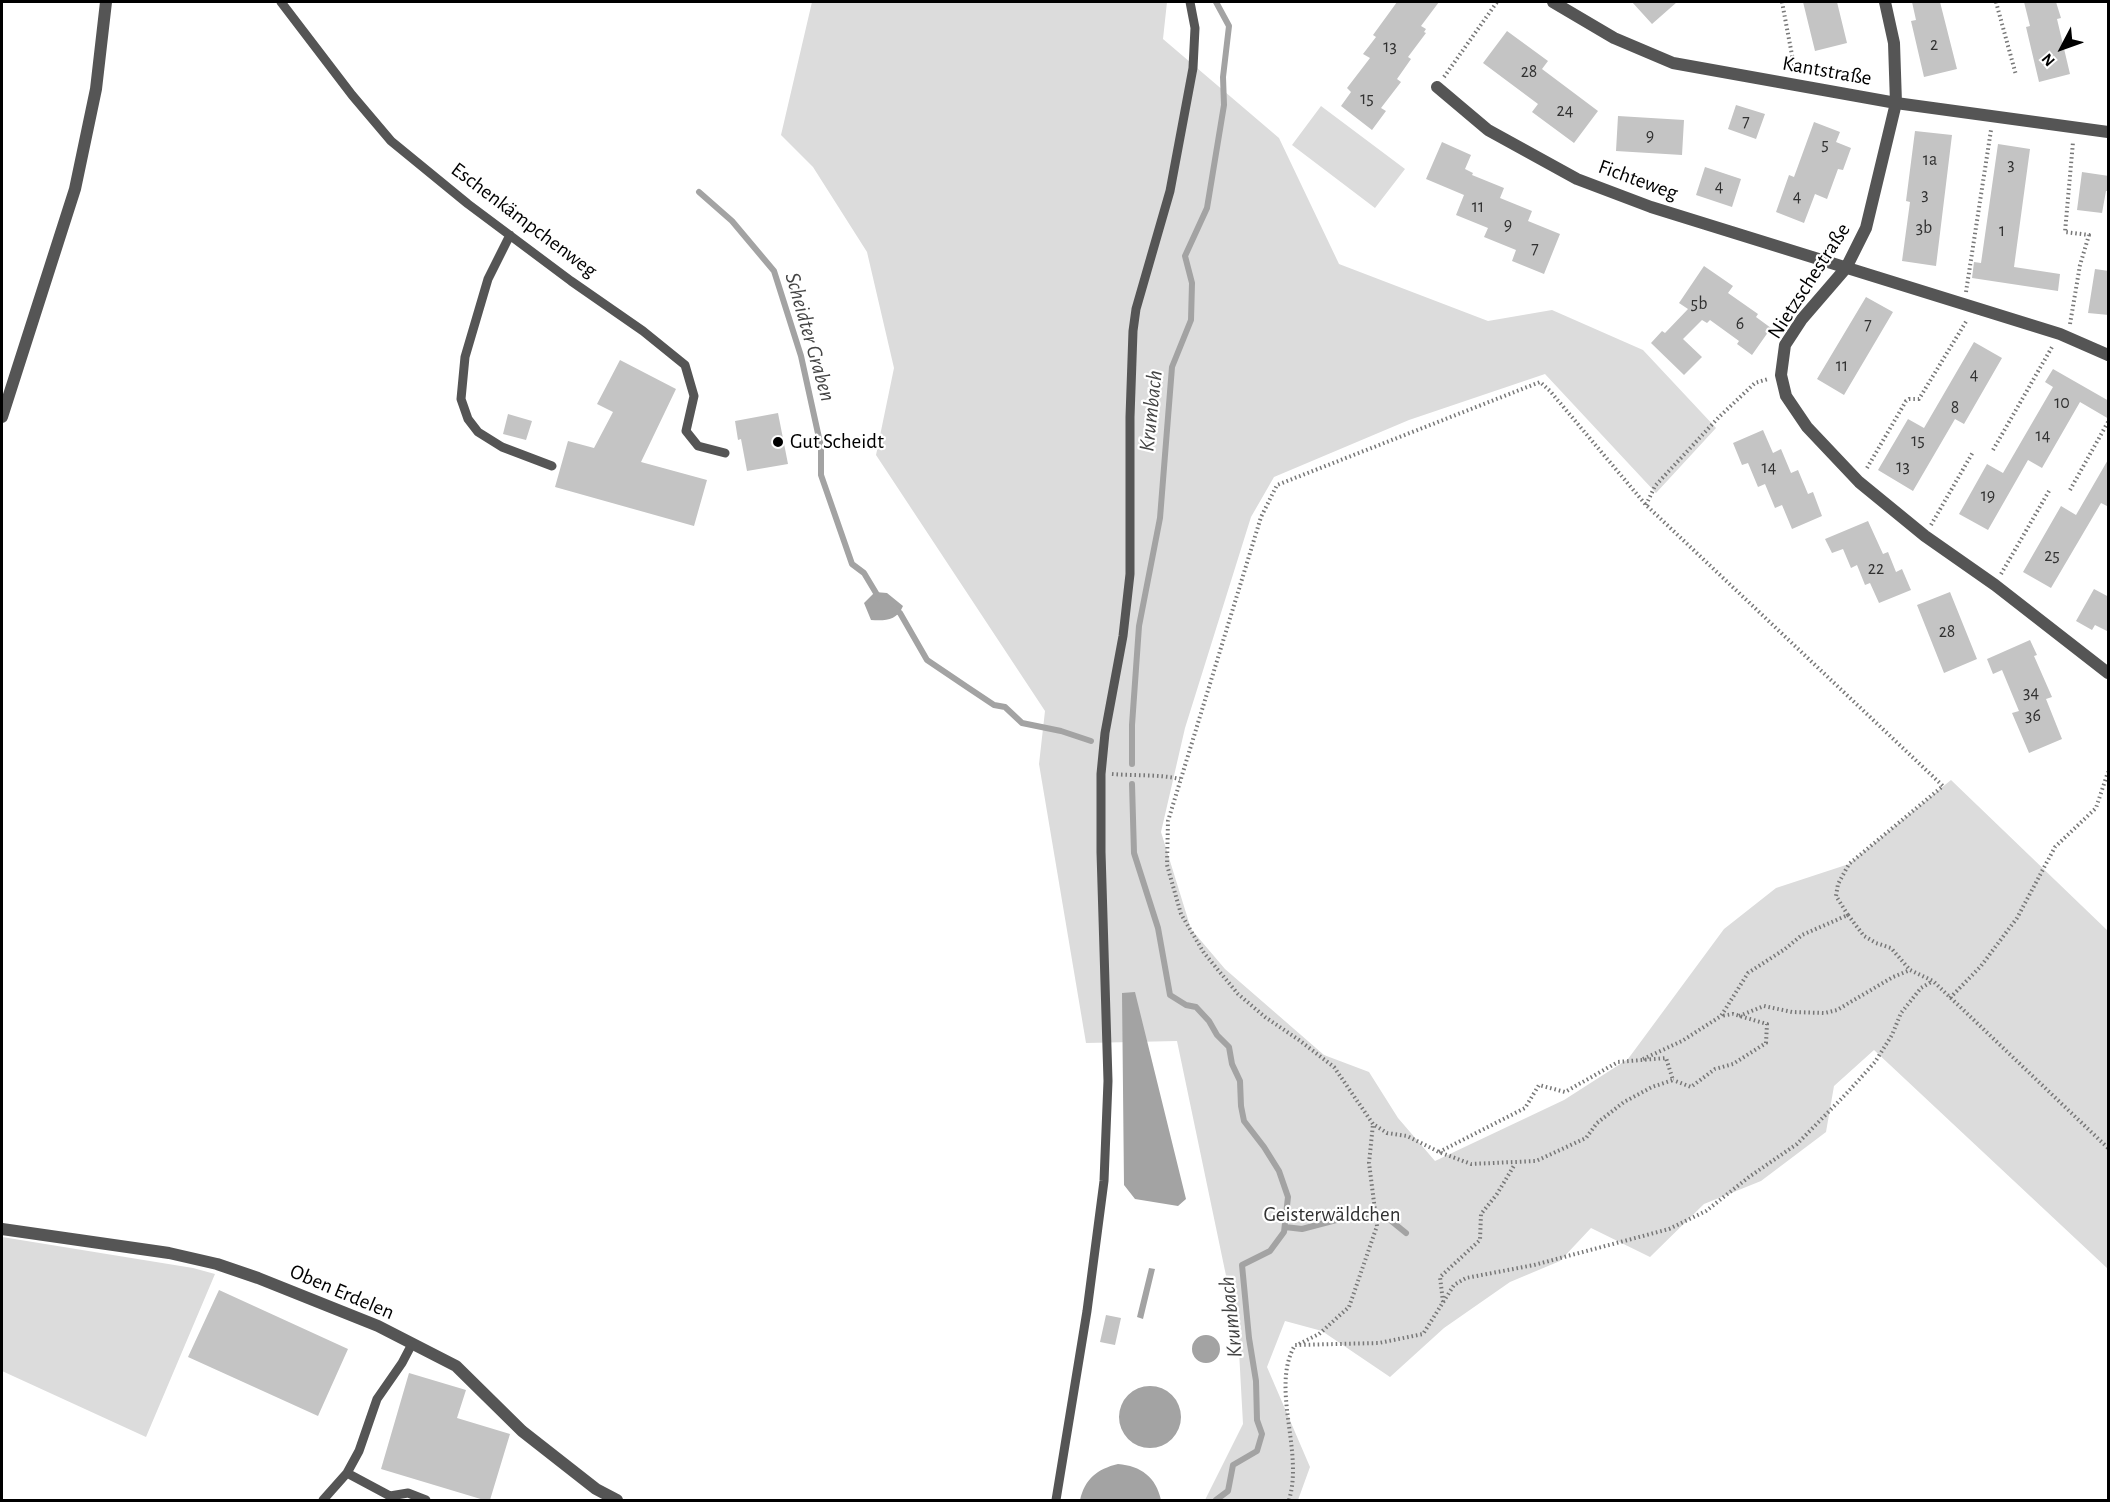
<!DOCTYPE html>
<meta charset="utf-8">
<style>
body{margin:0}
#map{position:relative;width:2110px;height:1502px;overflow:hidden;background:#fff;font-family:"Alegreya Sans",sans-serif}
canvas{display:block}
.frame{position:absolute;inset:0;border:3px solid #000;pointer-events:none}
.north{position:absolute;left:2032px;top:18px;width:60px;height:60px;-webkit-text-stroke:4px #fff;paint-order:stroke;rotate:229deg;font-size:16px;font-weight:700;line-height:24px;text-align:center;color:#000}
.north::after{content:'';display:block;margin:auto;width:21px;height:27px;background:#000;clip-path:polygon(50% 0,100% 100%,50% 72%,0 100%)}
</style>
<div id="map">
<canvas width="2110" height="1502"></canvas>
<div class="frame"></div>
<div class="north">N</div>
</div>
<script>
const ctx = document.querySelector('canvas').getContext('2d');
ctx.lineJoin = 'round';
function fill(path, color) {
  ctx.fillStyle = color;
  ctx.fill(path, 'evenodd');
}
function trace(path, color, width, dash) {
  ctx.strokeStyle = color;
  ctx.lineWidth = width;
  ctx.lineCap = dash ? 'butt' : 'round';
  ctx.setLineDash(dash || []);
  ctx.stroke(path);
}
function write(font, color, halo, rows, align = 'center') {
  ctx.font = font + ' "Alegreya Sans",sans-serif';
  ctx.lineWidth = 4.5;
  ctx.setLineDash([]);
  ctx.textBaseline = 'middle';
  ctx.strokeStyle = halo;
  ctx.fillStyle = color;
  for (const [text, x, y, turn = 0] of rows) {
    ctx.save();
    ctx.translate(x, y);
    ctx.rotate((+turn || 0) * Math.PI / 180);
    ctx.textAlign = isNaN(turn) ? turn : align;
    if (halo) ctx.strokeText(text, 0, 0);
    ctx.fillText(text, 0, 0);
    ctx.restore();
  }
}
fill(new Path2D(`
 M812 2H1167L1163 39 1279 138 1339 264 1488 321 1552 310 1643 350 1716 428 1656 493 1545 374 1409 420 1274 477 1251 517 1185 728 1161 832 1191 929 1225 969 1324 1055 1369 1072 1398 1118 1435 1161 1564 1100 1628 1059 1724 929 1776 888 1849 864 1951 780 2108 931V1269L1874 1050 1834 1086 1826 1132 1761 1181 1704 1204 1650 1257 1591 1228 1560 1261 1510 1282 1444 1328 1390 1377 1322 1331 1285 1321 1267 1367 1310 1467 1298 1500H1205L1243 1424 1238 1333 1177 1041 1086 1043 1039 764 1045 711 876 455 894 368 867 252 813 167 781 135Z
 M1321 106 1405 169 1375 208 1292 145Z
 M2 1237 193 1268 215 1274 146 1437 2 1371Z`), '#dcdcdc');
fill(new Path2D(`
 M875 592 887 593 903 606C897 621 884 621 871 620L864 603Z
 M1135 992 1186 1199 1178 1206 1135 1199 1124 1185 1122 993Z
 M1149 1268 1155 1269 1143 1319 1137 1317Z
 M1192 1349a14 14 0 1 1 28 0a14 14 0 1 1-28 0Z
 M1119 1417a31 31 0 1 1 62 0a31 31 0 1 1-62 0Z
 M1118 1464C1141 1466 1156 1477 1161 1500H1080C1085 1479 1097 1469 1118 1464Z`), '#a3a3a3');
trace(new Path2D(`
 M699 192 732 221 774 271 801 356 821 447V475L852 564 864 573 879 598
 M894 609 900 613 927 660 967 687 994 705 1005 707 1022 723 1061 731 1091 741
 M1132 764V725L1139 626 1160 518 1172 367 1191 320 1192 283 1185 256 1207 208 1224 105 1223 77 1229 26 1216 2
 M1132 784 1134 853 1158 928 1170 995 1186 1005 1196 1007 1209 1021 1217 1035 1229 1047 1232 1064 1240 1081 1241 1106 1244 1121 1264 1147 1279 1171 1288 1197 1284 1232 1270 1251 1242 1265 1249 1338 1256 1381 1257 1420 1262 1434 1257 1451 1233 1465 1228 1491 1216 1500
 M1285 1227 1302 1229 1359 1214 1390 1220 1406 1233`), '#a3a3a3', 6);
fill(new Path2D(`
 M1397 2H1439L1421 26 1426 29 1424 32 1426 33 1408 57 1411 59 1397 79 1401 82 1381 108 1386 111 1372 130 1341 106 1351 92 1347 88 1370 58 1363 54 1376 37 1373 35Z
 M1632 2H1677L1652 24Z
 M1803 2H1837L1847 43 1815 51Z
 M1912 2H1940L1957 69 1924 77 1911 21 1916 20Z
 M2024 2H2056L2061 18 2057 19 2070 74 2039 82 2026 27 2030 26Z
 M1507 31 1548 61 1542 69 1598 111 1574 143 1532 112 1538 104 1483 63Z
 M1736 105 1765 114 1756 139 1728 129Z
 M1618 116 1684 120 1682 155 1616 151Z
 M1814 122 1840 132 1836 142 1851 148 1843 170 1838 169 1827 199 1815 194 1804 223 1776 212 1789 175 1794 177Z
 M1915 131 1952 135 1936 266 1902 261 1910 202 1906 201Z
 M1442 142 1471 155 1465 169 1473 173 1472 175 1504 188 1500 198 1532 211 1528 221 1560 234 1544 274 1512 261 1516 250 1484 237 1488 228 1456 215 1464 195 1426 179Z
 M1998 144 2030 149 2014 267 2060 274 2058 291 1972 278 1974 262 1981 263Z
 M1705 167 1741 179 1732 207 1696 195Z
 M2082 172 2109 176V191H2106L2102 213 2077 210Z
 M1704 266 1733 286 1728 293 1758 314 1756 317 1771 328 1752 355 1737 344 1739 341 1710 320 1707 323 1702 320 1683 339 1702 357 1684 375 1651 343 1662 331 1665 333 1688 309 1679 303Z
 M2095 269 2109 271V315L2088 313Z
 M1866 297 1893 312 1844 395 1817 379Z
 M1974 342 2002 358 1964 424 1955 419 1913 491 1878 470 1908 419 1924 428Z
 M620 360 676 389 641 462 707 480 694 526 555 487 568 441 594 448 613 412 597 404Z
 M2053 369 2109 401V419L2080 402 2042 468 2028 460 1988 530 1959 514 1987 464 2003 473 2053 387 2045 382Z
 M778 413 788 464 747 471 741 439 738 440 735 421Z
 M508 414 532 421 526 440 503 434Z
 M1763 430 1773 453 1781 449 1791 473 1798 470 1808 494 1813 492 1822 516 1792 529 1782 505 1775 508 1765 484 1758 487 1748 463 1742 465 1733 443Z
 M2109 458V507L2101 503 2051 588 2023 572 2061 506 2076 515Z
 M1868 521 1883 554 1888 552 1896 572 1902 569 1911 590 1879 603 1870 583 1865 585 1857 565 1851 568 1843 549 1832 553 1825 539Z
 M2094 589 2109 597V632L2095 625 2092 630 2076 621Z
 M1950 592 1977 659 1944 673 1917 605Z
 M2030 640 2037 655 2034 656 2052 697 2046 699 2062 739 2029 753 2012 713 2019 711 2002 670 1993 674 1987 659Z
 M219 1290 348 1349 318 1416 188 1357Z
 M1106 1315 1121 1318 1115 1345 1100 1342Z
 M409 1373 466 1390 457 1418 510 1434 490 1500H484L381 1469Z`), '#c4c4c4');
trace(new Path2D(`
 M1782 2 1795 71
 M1996 2 2016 75
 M1444 77 1497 2
 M1966 292 1991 130
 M2070 324 2080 265 2089 235 2065 232 2073 142
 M1993 450 2052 347
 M1867 468 1906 401 1909 399H1919L1967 320
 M2070 490 2108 422
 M1646 505 1655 486 1719 417 1755 383 1768 379
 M1931 525 1973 452
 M2001 574 2049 491
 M1112 774C1135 776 1158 774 1180 779
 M1848 915 1864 936 1876 943 1891 948 1910 970 1933 981 2108 1148
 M1950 998 1981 966 2017 918 2055 847 2096 808 2108 772
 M1739 1016 1764 1006 1792 1012 1825 1013 1837 1010 1893 977 1910 970
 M1643 1059 1682 1041 1721 1016
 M1439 1152 1525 1108 1539 1085 1565 1092 1618 1062 1666 1058 1673 1080 1652 1087 1624 1102 1597 1123 1586 1138 1536 1161 1471 1164 1439 1152 1407 1136 1387 1133 1373 1124 1334 1067 1299 1040 1265 1017 1238 994 1204 953 1181 914 1167 865 1168 821 1261 517 1277 485 1540 382 1550 391 1646 505 1943 786 1849 864 1838 884 1836 896 1848 915 1802 935 1785 949 1748 973 1721 1016 1733 1014 1767 1024 1766 1043 1733 1064 1715 1069 1691 1087 1673 1080
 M1443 1302 1440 1277 1480 1240 1481 1214 1497 1194 1515 1164
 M1299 1344 1319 1334 1349 1307 1377 1226 1369 1163 1373 1124
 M1289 1500C1304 1451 1270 1388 1295 1345L1379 1343 1423 1334 1454 1285 1466 1278 1534 1265 1669 1229 1706 1211 1749 1177 1797 1144 1846 1094 1875 1062 1892 1035 1901 1013 1921 988 1933 981`), '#777', 4, [1.5, 3]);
trace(new Path2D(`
 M281 2 352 95 391 141 468 204 571 281 643 331 685 365 694 396 686 431 698 446 725 453
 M510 235 488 279 465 357 461 399 468 419 478 432 502 447 552 466
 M347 1473 390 1496V1500
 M390 1496 408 1493 426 1500
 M323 1500 347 1473 359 1451 377 1399 402 1363 412 1344
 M1056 1500 1087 1311 1104 1181 1108 1081 1101 852V774L1105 733 1123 636 1130 574V417L1133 331 1136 309 1170 191 1193 68 1195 28 1190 2`), '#555', 9);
trace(new Path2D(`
 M1553 2 1614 38 1673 63 1896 103 2108 132
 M1885 2 1894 43 1896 103 1866 228 1846 268 1802 319 1785 345 1781 375 1786 396 1807 427 1859 482 1925 536 1995 585 2108 673
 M1437 87 1488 130 1577 179 1651 207 2060 334 2108 355
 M2 417 75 189 96 89 106 2
 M2 1229 169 1253 217 1264 258 1278 378 1326 456 1366 522 1431 596 1489 617 1500`), '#555', 12);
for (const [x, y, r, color] of [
 [778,442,6,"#000"]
]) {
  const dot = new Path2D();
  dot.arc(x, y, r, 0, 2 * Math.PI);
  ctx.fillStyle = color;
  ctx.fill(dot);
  trace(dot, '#fff', 2);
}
write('18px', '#313131', null, [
 ["2",1934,45],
 ["13",1390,47],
 ["28",1529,72],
 ["15",1367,99],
 ["24",1565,111],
 ["7",1746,122],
 ["9",1650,136],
 ["5",1825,145],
 ["1a",1930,160],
 ["3",2011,165],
 ["4",1719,187],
 ["3",1925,195],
 ["4",1797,197],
 ["11",1478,207],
 ["9",1508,225],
 ["3b",1924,228],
 ["1",2002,231],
 ["7",1535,249],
 ["5b",1699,304],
 ["6",1740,324],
 ["7",1868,325],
 ["11",1842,366],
 ["4",1974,375],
 ["10",2062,403],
 ["8",1955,408],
 ["14",2043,436],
 ["15",1918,441],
 ["13",1903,467],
 ["14",1769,468],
 ["19",1988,496],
 ["25",2052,556],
 ["22",1876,569],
 ["28",1947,632],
 ["34",2031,693],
 ["36",2033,716]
]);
write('21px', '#000', '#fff', [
 ["Kantstraße",1827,71,10],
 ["Fichteweg",1638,180,20],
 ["Eschenkämpchenweg",524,220,37],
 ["Nietzschestraße",1809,281,-57],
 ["Oben Erdelen",342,1292,23]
]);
write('21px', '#000', '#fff', [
 ["Gut Scheidt",790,442]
], 'left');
write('21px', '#333', '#fff', [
 ["Geisterwäldchen",1332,1215]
]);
write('italic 22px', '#444', '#fff', [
 ["Scheidter Graben",810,337,74],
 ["Krumbach",1151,411,-84],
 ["Krumbach",1231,1317,-96]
]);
</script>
